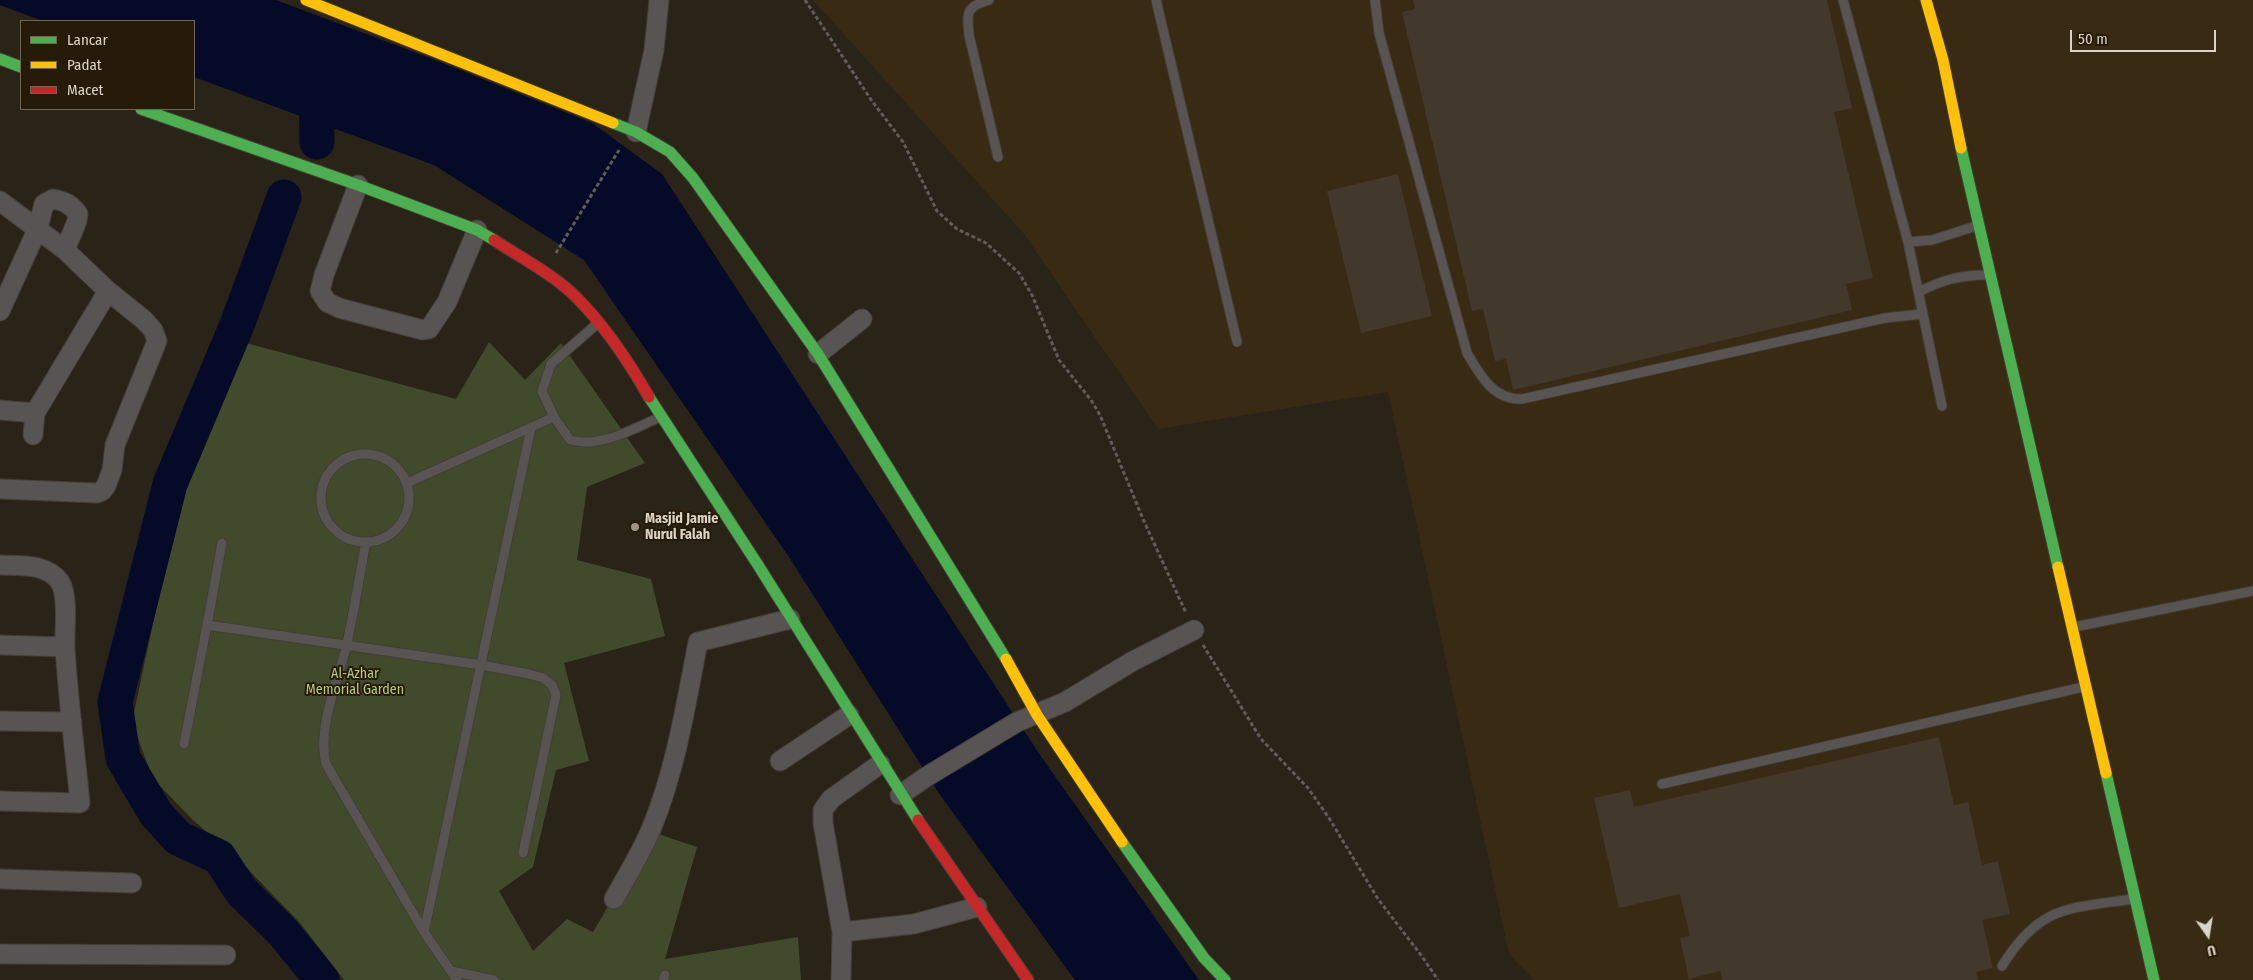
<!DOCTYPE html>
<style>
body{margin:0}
#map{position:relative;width:2253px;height:980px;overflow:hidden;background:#292318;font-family:"Fira Sans Condensed",sans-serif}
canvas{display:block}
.legend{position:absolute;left:20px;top:20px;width:175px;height:90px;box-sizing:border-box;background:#261b08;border:1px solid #6e6554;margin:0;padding:6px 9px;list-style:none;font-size:15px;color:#dbd3c7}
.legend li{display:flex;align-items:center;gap:10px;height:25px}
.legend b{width:25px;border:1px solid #6e6554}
.north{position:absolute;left:2183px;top:910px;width:50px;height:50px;-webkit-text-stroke:4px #261b08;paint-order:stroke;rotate:167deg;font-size:14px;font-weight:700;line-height:20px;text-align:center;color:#dbd3c7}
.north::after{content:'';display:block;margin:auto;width:18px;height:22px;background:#dbd3c7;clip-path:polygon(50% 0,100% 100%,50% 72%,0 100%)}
.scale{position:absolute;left:2070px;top:30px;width:146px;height:22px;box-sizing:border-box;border:2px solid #dbd3c7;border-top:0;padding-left:6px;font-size:15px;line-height:18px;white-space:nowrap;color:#dbd3c7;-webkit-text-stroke:4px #261b08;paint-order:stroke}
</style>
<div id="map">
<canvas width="2253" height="980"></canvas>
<ul class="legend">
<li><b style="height:6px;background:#4caf50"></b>Lancar</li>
<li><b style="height:6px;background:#ffc107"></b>Padat</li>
<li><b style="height:6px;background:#c62828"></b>Macet</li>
</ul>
<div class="north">U</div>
<div class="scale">50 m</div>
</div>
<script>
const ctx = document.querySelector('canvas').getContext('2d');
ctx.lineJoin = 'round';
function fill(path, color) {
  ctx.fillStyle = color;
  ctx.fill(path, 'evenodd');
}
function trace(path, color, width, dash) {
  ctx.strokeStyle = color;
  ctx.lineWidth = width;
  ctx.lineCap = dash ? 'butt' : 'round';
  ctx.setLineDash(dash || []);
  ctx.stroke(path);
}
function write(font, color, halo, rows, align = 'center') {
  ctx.font = font + ' "Fira Sans Condensed",sans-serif';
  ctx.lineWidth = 4;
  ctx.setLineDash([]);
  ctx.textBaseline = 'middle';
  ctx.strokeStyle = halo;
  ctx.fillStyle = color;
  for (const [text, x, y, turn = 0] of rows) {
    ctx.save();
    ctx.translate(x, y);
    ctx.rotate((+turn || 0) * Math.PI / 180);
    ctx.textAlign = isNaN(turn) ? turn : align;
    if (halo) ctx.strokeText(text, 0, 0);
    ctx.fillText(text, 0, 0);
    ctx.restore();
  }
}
fill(new Path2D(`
 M813 0H2253V980H1534L1509 954 1388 392 1158 429 1024 234Z`), '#392b13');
fill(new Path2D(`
 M227 338 456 399 489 342 525 380 561 343 645 463 587 487 577 560 651 579 665 636 564 663 589 761 556 770 533 867 499 891 533 951 567 919 593 932 652 832 697 847 665 959 798 937 801 980H344L300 923 244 865 193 820 153 779 132 722 183 482Z`), '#414b2c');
fill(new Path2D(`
 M0 0H276L435 60 592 123 662 174 1040 755 1199 980H1075L940 795 789 557 584 260 434 165 194 77V21H43L0 5Z`), '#050a28');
trace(new Path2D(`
 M316 73 317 142
 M284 197 237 325 170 484 115 702 123 758 156 814 178 838 219 857 242 892 282 931 322 980`), '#050a28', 35);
fill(new Path2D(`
 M1413 0H1827L1852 108 1834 112 1873 278 1846 284 1852 310 1513 390 1506 359 1495 361 1483 309 1472 311 1402 12 1415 9Z
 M1398 174 1432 316 1361 333 1327 191Z
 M1939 737 1954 805 1968 802 1982 865 1998 861 2010 914 1982 920 1993 968 1976 972 1978 980H1722L1720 971 1689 979 1680 938 1690 936 1680 894 1619 908 1594 798 1630 790 1634 807Z`), '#42382c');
const lane = new Path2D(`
 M989 0C965 7 967 13 969 35L998 157
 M1156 0 1237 342
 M1375 0 1379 33 1467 353C1480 375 1493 400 1522 399L1885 318 1922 314
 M1843 0 1908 242 1942 406
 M1908 242 1932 240 1976 226
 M1919 292C1941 280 1961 275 1987 275
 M597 324 551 364 542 391 554 417 570 440C600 448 631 430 658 418
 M321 498a44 44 0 1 1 88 0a44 44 0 1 1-88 0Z
 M407 483 554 417
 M366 542C359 577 354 613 346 648 337 683 317 729 326 764L424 932 457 980
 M207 625 222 543
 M2074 627 2253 591
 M184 744 207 625 482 665 529 674 543 678 552 685 556 695 523 853
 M1662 784 2083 687
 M424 932 531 428
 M2002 966C2040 905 2067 909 2132 899
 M451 971 494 980
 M663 980 665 975`);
const street = new Path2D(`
 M636 132 654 50 659 0
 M358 185 324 275 320 291 327 302 339 308 423 330 429 329 447 302 477 230
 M0 201 65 250 108 291 144 320 153 330 157 341 115 445 112 470 106 486 102 491 97 493 0 489
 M0 311 38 228 44 204 53 199C64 201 71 204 78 214L77 221 65 250
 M818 354 862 319
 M0 410 35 413
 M33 435 35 413 108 291
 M0 565C20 566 47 563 60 582 69 596 64 630 65 647 68 699 75 751 80 803L0 801
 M0 645 65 647
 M0 721 72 722
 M780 761 849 715
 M880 764 831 799 823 810V823L842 932 914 924 977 907
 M900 795 926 777 1017 722 1065 702 1133 661 1194 630
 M0 879 132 883
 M614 899C627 875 642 852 652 827 676 768 686 704 698 642L790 619
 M0 954 226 955
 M841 980 842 932`);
const fast = new Path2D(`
 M0 59 21 67
 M141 109 358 185 477 230 494 240
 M613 123 636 132 670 152 693 178 818 354 1006 659
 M1961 148 2058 567
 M649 397 758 565 918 820
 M2106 773 2154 980
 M1122 842 1204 958 1225 980`);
const slow = new Path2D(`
 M306 0 613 123
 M1926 0 1943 60 1961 148
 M2058 567 2106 773
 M1006 659 1037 715 1122 842`);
const jam = new Path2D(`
 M494 240C521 258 553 274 576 297 605 326 629 362 649 397
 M918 820 1028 980`);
trace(lane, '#443e36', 11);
trace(street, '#443e36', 21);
trace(fast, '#443e36', 13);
trace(slow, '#443e36', 13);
trace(jam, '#443e36', 13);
trace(new Path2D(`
 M805 0 872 101 903 142 937 211 957 229 986 243 1019 273 1032 295 1059 360 1091 400 1100 415 1143 519 1186 613
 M556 253 619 150
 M1203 645 1261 739 1308 788 1329 818 1378 899 1421 955 1438 980`), '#615d59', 3, [4, 2.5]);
trace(lane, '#595454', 9);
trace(street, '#595454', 19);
trace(fast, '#4caf50', 11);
trace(slow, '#ffc107', 11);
trace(jam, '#c62828', 11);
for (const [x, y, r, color] of [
 [635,527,5,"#9d958a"]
]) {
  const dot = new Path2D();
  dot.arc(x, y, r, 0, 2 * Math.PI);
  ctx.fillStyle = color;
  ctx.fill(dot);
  trace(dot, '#261b08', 2);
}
write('bold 14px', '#dbd3c7', '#261b08', [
 ["Masjid Jamie",645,519],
 ["Nurul Falah",645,535]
], 'left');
write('14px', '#b3cd83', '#261b08', [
 ["Al-Azhar",355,674],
 ["Memorial Garden",355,690]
]);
</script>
